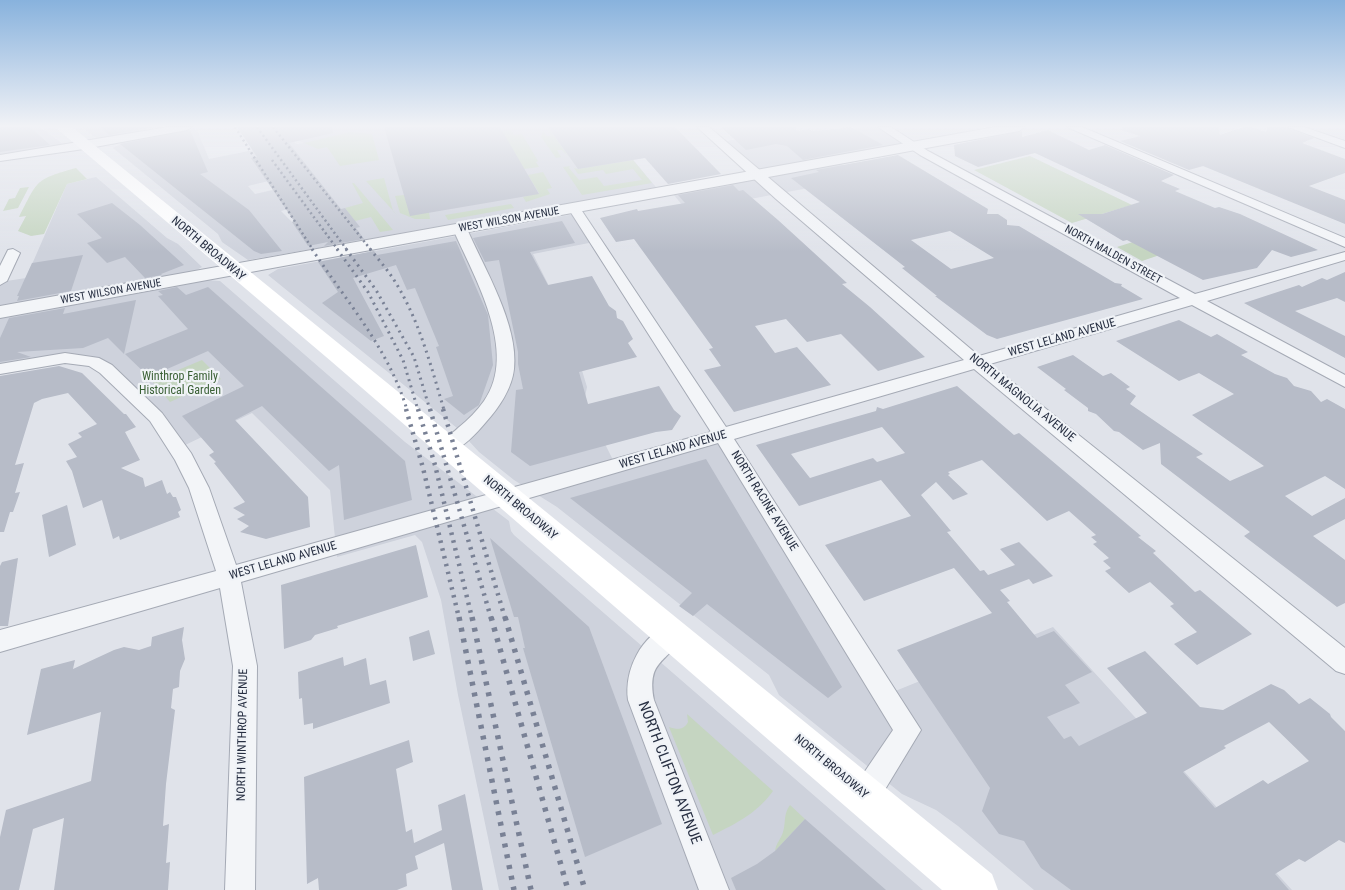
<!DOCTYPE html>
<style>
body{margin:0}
canvas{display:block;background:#e0e3ea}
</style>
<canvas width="1345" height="890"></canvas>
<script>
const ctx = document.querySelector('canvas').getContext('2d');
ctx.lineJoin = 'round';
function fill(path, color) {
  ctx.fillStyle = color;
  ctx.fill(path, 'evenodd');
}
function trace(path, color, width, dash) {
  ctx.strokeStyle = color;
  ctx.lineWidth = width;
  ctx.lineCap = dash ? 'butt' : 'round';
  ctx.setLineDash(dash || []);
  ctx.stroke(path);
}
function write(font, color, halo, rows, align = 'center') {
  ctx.font = font + ' "Roboto Condensed",sans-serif';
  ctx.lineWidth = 4.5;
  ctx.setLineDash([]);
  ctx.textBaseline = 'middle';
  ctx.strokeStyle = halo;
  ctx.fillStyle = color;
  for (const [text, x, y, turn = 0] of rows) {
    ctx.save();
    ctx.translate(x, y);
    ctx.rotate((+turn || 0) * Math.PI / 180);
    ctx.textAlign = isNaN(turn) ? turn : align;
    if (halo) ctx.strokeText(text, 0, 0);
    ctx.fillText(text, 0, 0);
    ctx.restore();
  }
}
fill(new Path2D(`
 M0 127H40L63 144 0 156Z
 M81 127H163L97 139Z
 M280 127H606L660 192 385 242 382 237 248 260 222 242 218 234 113 148 124 142 194 129 197 130 209 159 294 142 297 144 303 143ZM289 176 295 185 255 194 248 186ZM309 203 317 215 292 222 281 211Z
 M861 127H882L913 146 756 175 721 142 796 129 804 137Z
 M841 164 861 178 687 211 674 195Z
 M96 177 167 238 178 244 202 267 195 271 0 309V282L26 278 67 184Z
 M575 214 594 242 533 254 568 324 587 387 584 402 617 468 721 440 883 696 1053 627 1292 890H1034L958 826 936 810 902 794 779 695 769 675 557 507 514 480 479 452 457 428 268 275 278 269Z
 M205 280 220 281 405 442 509 521 511 531 514 535 923 890H499L458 695 441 600 422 542 415 535 337 557 330 490 252 413 181 447 95 360 0 367V316L14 313 20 315Z`), '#ced2dc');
fill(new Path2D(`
 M511 130 514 135 522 134 538 161 536 162 539 167 524 169 502 131Z
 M548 130H550L568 156 562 150H557L561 157 556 158 541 137 543 131 547 136H551Z
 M350 132 372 134 379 160 340 166 327 147 318 149 304 143Z
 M1030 156 1132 205 1072 223 974 170Z
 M633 160 652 183 582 195 563 167 570 166 569 168 579 180 597 177 604 186 642 180 633 169 606 174 603 170 578 174 574 168 578 169Z
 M76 168 87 179 67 184 44 234 31 236 18 231 26 216 19 217C39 179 34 180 76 168Z
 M543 172 552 188 547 189 550 194 526 202 523 197 539 193 528 175Z
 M384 178 393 211 397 215 366 181Z
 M352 183H354L393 230 380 232 371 217 355 221 345 208 363 203Z
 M29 187 18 208 3 211 9 199 15 198 20 188Z
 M404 195 429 212 430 219H415L400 213 395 196Z
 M511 204 514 208 448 220 445 215Z
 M1177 228 1204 240 1142 261 1117 247Z
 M202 360 221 379 170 402 152 381Z
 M687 714 773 791C757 813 737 823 713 835L669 727C677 730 684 730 688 722Z
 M790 805 805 819 775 851C776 843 781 839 783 832 786 822 783 815 790 805Z`), '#c5d5c1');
fill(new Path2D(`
 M0 127H30L50 145 0 152Z
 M100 127H155L109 135Z
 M237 127H332L333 133 289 143 341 209 345 208 360 227 356 228 364 239 324 246 328 242 308 246 292 222 294 221 251 158 257 157Z
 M384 127H500L539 194 410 216Z
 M548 127H675L721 174 668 184 645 158 578 169Z
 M721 127H796V131L808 129 813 131 851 127 883 145 803 160 787 146 776 144 746 150Z
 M1122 127H1219L1220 135 1243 127H1252L1266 132 1267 127H1286L1314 138 1302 143 1345 159V173L1309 186 1345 200V224L1203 166 1189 170 1120 141 1140 136 1121 130Z
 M190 130 208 172 200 174 249 210 282 251 261 254 254 251 120 144Z
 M1048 130 1089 150 1105 145 1174 175 1161 181 1180 189 1175 191 1215 208 1219 207 1240 214 1318 250 1291 257 1272 250 1257 268 1203 280 1127 240 1123 241 1078 214H1102L1140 202 1035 153 978 167 955 156 954 145 1022 131V137Z
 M898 155 988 209 987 214H998L1007 220V225L1019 226 1115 283 1122 284 1121 286 1143 299 997 339 987 335 935 296H937L902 268 905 267 791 178 819 172 816 170ZM950 231 994 258 951 269 911 240Z
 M733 185 739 191 743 190 778 220 847 283 842 284 870 307 925 357 878 371 841 334 807 342 786 319 755 326 775 353 797 347 831 385 734 412 704 370 721 366 709 349 713 348 634 239 616 242 600 218 637 209 638 211 685 203 678 195Z
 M112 203 140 225 184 265 161 274 162 275 145 278 125 257 107 263 87 243 102 238 77 214Z
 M562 221 575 243 530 252 548 285 592 276 609 306 616 311 617 318 623 321 633 339 628 343 637 357 579 372 588 404 659 386 674 410 681 416 672 430 656 432 530 466 511 452 516 390 523 389 518 364V352L499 260 485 262 473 238Z
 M456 241 488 315 493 365 479 405 464 415 444 399 453 396 436 347 439 346 415 288 407 290 396 265 353 278 384 336 371 341 322 303 338 292 318 262 374 251 377 255Z
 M83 255 71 291 17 301 19 296H17L32 263Z
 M1345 272V302L1337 298 1295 311 1345 336V358L1244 303 1299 285 1302 287 1322 278 1327 280Z
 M177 287 186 295 208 287 405 461 412 500 344 520 339 465 329 471 262 406 235 420 308 497 310 527 266 539 240 532 249 526 237 519 245 515 233 508 245 502 214 463 216 462 209 455 214 452 182 416 244 386 208 351 149 377 125 354 188 329 158 296 163 295 158 291Z
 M136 300 124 354 108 338 83 348 17 352 31 357 0 362V338L9 318 65 308 63 314Z
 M1179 320 1211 337 1217 334 1248 352 1241 355 1275 374 1287 378 1294 386 1311 391 1321 402 1327 399 1345 409V489L1325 476 1285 496 1312 516 1345 498V519L1313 536 1345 560V603L1337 607 1244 536 1250 532 1161 464 1160 443 1143 450 1119 432 1114 431 1096 414 1088 411V408L1064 390 1066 389 1037 367 1073 355 1103 376 1111 373 1130 387 1126 389 1136 396 1130 404 1203 454 1196 457 1230 481 1264 466 1192 415 1234 394 1199 373 1179 381 1116 341Z
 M59 366 82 373 124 414H126L136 427 125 432 140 460 121 468 143 478 145 487 162 480 167 494 170 492 173 497H176L181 510 178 512 180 517 120 540 119 536 113 539 102 500 83 508 72 471 66 461 77 457 68 444 82 437 78 433 97 424 68 393 42 399 34 403 15 465 24 463 15 493 20 492 13 512H10L4 532H0V376Z
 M957 386 1014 435 1019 433 1141 536 1138 537 1156 551 1153 553 1195 592 1200 590 1252 634 1197 665 1174 644 1197 632 1170 606 1174 604 1150 582 1129 593 1105 571 1111 568 1103 561 1109 558 1093 544 1097 542 1091 537 1096 535 1069 511 1047 521 982 460 948 472 950 474 948 475 968 494 953 500 936 482 921 495 951 531 947 532 980 571 984 570 988 575 1015 565 1000 549 1019 542 1053 576 1033 584 1029 579 1000 590 1010 601 1007 602 1037 638 1054 631 1092 672 1065 685 1080 703 1047 717 1064 739 1071 736 1079 746 1147 713 1107 668 1145 651 1200 707 1223 710 1271 684 1284 690 1299 704 1310 698 1330 714 1331 717 1345 731V843L1339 840 1305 862 1299 859 1275 874 1289 890H1071L1041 868 1024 841 999 834 982 811 990 788 897 650 992 613 954 568 864 601 825 545 911 516 881 480 799 506 756 445 876 411 877 407 883 409ZM882 427 905 453 877 462 873 458 810 478 791 454ZM1269 722 1309 761 1268 784 1263 780 1215 808 1183 772 1226 748 1224 746Z
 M706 459 842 687 828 698 707 604 693 616 679 606 692 593 570 498Z
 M67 505 76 545 49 557 42 515Z
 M490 538 589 627 662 824 585 857 523 648H525L518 617H514Z
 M416 545 428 597 337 626 338 628 315 635 311 640 284 649 281 585Z
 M18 558 8 626H0V566L2 562Z
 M184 627 182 640 185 659 180 671 179 687 173 689 171 708 175 710 166 784 163 826 169 824 166 863 170 862 168 890H54L64 818 33 829 19 890H0V837L6 810 91 781 101 712 27 735 41 669 75 660 73 669 114 650 124 647 139 650 151 646 152 637Z
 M429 630 435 654 413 661 409 637Z
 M343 657 344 666 366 658 370 685 386 680 390 703 313 729V723L304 725 302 698 299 699 298 672Z
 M409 740 413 762 396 769 406 832 412 829 414 843 442 830 438 805 465 794 483 890H452L444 843 415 856 418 869 406 874 407 886 397 890H319L318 878 307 884 304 777Z
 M805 819 886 890H736L731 878 757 864 775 851Z`), '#b7bcc8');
const minor = new Path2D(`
 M168 127H192L187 130 84 149 0 161V155Z
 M697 127H709L979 356 1180 298 920 155 878 127H891L928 151 1195 294 1345 252V260L1207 301 1345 375V387L1192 305 990 364 1345 648V674L1336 671 974 369 734 439 921 730 875 806 865 810 855 806 851 796 855 786 893 730 718 443 241 582 257 666 255 890H225L233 666 220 588 0 652V630L216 571 189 488 175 460 150 421 100 373 89 366 65 363 0 374V364L65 353 99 358 112 365 162 413 191 453 209 488 236 565 711 432 568 208 570 205H578L726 427 964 360 776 199Z
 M1067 127H1082L1345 238V247Z
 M1288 127H1304L1345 141V148Z
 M460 225 467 229C484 268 519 325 514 369 512 388 499 408 486 422 476 434 463 448 448 453L441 451 439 446C443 438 452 434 458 428 468 420 477 411 484 401 519 352 474 277 453 229Z
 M13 249 20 253 7 281 0 285V266L8 250Z
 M671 624 679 627 683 634C669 664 646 658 654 700L729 890H699L628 700C624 670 641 635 671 624Z`);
const tertiary = new Path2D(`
 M995 127H1025L1019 131 0 318V306Z`);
trace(minor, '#a5aab5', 2);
trace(tertiary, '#a5aab5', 2);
fill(minor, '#f3f5f8');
fill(tertiary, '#f3f5f8');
fill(new Path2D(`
 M55 127H72L992 874 998 890H942L332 362Z`), '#fff');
trace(new Path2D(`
 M235 127 313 250
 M257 127 347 250
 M273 127 371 250
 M272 160 338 250`), '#798195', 2.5, [2, 3]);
trace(new Path2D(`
 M312 249C346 301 389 349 407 410
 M337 249 368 292 403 360 418 410
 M346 249 376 290 414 357 430 410
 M370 249C378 259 387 269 394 280 419 319 431 366 444 410`), '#798195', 3, [2, 4.5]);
trace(new Path2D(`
 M406 409 423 468 459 618
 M418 409 435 465 472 618
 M430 409 491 618
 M443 409 505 618`), '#798195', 4.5, [2.5, 5.5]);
trace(new Path2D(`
 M459 617 514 890
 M472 617 531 890
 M491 617 568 890
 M505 617 585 890`), '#798195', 5.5, [4, 7]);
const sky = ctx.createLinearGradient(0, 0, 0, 252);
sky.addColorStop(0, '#88b2dd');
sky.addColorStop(0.5, '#f1f2f6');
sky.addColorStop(1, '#f1f2f600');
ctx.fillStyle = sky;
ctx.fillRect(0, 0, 1345, 252);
write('11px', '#283043', '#f0f3f7', [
 ["WEST WILSON AVENUE",509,220,-10],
 ["NORTH MALDEN STREET",1113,255,29],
 ["WEST WILSON AVENUE",111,292,-10]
]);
write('12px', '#283043', '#f0f3f7', [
 ["NORTH BROADWAY",208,249,40],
 ["WEST LELAND AVENUE",1062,338,-16],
 ["NORTH MAGNOLIA AVENUE",1022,398,39],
 ["WEST LELAND AVENUE",673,450,-16],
 ["NORTH RACINE AVENUE",764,501,58],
 ["NORTH BROADWAY",520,508,40],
 ["WEST LELAND AVENUE",283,561,-16],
 ["NORTH WINTHROP AVENUE",243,735,-89],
 ["NORTH BROADWAY",831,767,40]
]);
write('12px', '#395f34', '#f0f3f7', [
 ["Winthrop Family",180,377],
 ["Historical Garden",180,391]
]);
write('15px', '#283043', '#f0f3f7', [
 ["NORTH CLIFTON AVENUE",669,773,69]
]);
</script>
